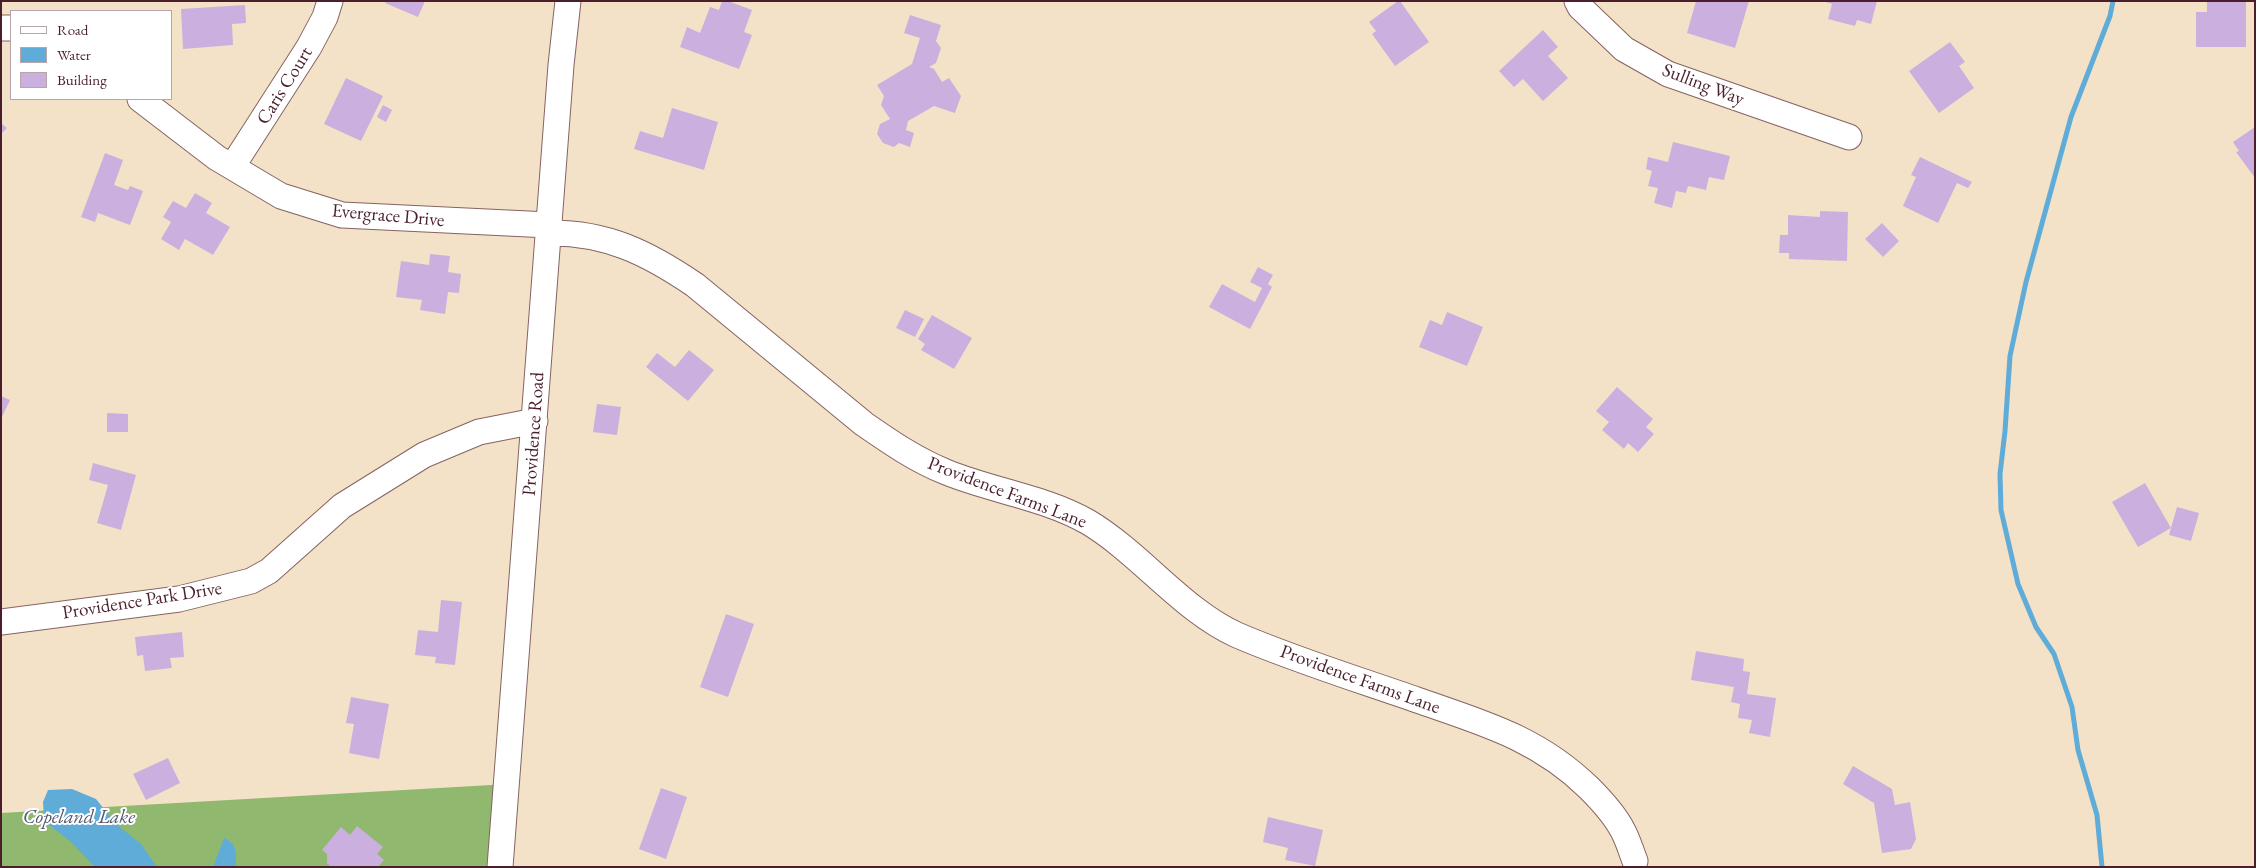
<!DOCTYPE html>
<style>
body{margin:0}
#map{position:relative;width:2256px;height:868px;overflow:hidden;background:#f3e2c7;font-family:"EB Garamond",serif}
canvas{display:block}
.frame{position:absolute;inset:0;border:2px solid #4a1f2b;pointer-events:none}
.legend{position:absolute;left:10px;top:10px;width:162px;height:90px;box-sizing:border-box;background:#fff;border:1px solid #b7a5aa;margin:0;padding:6px 9px;list-style:none;font-size:15px;color:#4a1f2b}
.legend li{display:flex;align-items:center;gap:10px;height:25px}
.legend b{width:25px;border:1px solid #b7a5aa}
</style>
<div id="map">
<canvas width="2256" height="868"></canvas>
<div class="frame"></div>
<ul class="legend">
<li><b style="height:6px;background:#fff"></b>Road</li>
<li><b style="height:14px;background:#5facd8"></b>Water</li>
<li><b style="height:14px;background:#cbb0df"></b>Building</li>
</ul>
</div>
<script>
const ctx = document.querySelector('canvas').getContext('2d');
ctx.lineJoin = 'round';
function fill(path, color) {
  ctx.fillStyle = color;
  ctx.fill(path, 'evenodd');
}
function trace(path, color, width, dash) {
  ctx.strokeStyle = color;
  ctx.lineWidth = width;
  ctx.lineCap = dash ? 'butt' : 'round';
  ctx.setLineDash(dash || []);
  ctx.stroke(path);
}
function write(font, color, halo, rows, align = 'center') {
  ctx.font = font + ' "EB Garamond",serif';
  ctx.lineWidth = 4;
  ctx.setLineDash([]);
  ctx.textBaseline = 'middle';
  ctx.strokeStyle = halo;
  ctx.fillStyle = color;
  for (const [text, x, y, turn = 0] of rows) {
    ctx.save();
    ctx.translate(x, y);
    ctx.rotate((+turn || 0) * Math.PI / 180);
    ctx.textAlign = isNaN(turn) ? turn : align;
    if (halo) ctx.strokeText(text, 0, 0);
    ctx.fillText(text, 0, 0);
    ctx.restore();
  }
}
fill(new Path2D(`
 M509 784 498 867H1V813Z`), '#90b86e');
fill(new Path2D(`
 M72 789 96 799 117 825 141 844 157 867H95L70 841 44 821 43 802 48 790Z
 M224 838C238 844 236 854 236 867H213Z`), '#5facd8');
trace(new Path2D(`
 M2102 867 2097 815 2078 750 2072 707 2054 654 2036 627 2018 584 2001 510 2000 474 2005 431 2010 356 2026 282 2071 117 2110 16 2113 1`), '#5facd8', 5);
fill(new Path2D(`
 M386 1H425L418 17 385 3Z
 M722 1H728L752 10 744 32 752 35 739 69 680 47 687 27 700 33 710 7 719 10Z
 M1398 1H1400L1429 42 1395 66 1372 34 1376 31 1369 22Z
 M1696 1H1749L1735 48 1687 33Z
 M1823 1H1877L1871 24 1857 20 1855 26 1828 19 1832 4Z
 M2207 1H2246V47H2196V12H2207Z
 M245 5 246 23 232 24 233 45 183 49 181 9Z
 M910 15 941 25 936 41 941 48 936 63 929 67 934 69 942 82 949 78 961 96 955 113 934 106 908 121 906 130 914 133 910 147 899 143 894 147 883 143 877 134 880 124 890 119 881 105 884 96 877 85 912 64 920 38 904 33Z
 M1543 30 1558 47 1548 56 1568 78 1543 101 1523 79 1514 87 1499 71Z
 M1950 42 1965 62 1959 66 1974 88 1939 113 1909 71Z
 M346 78 383 96 361 141 324 124Z
 M383 105 392 110 386 122 377 117Z
 M672 108 718 122 704 170 634 149 640 131 663 138Z
 M1 123 7 128 1 134Z
 M2255 127V178L2236 152 2239 151 2233 142Z
 M1673 142 1730 156 1724 180 1709 177 1706 190 1688 186 1686 193 1676 191 1672 208 1654 203 1658 188 1648 186 1652 171 1646 169 1648 157 1668 162Z
 M105 153 123 160 114 185 128 190 130 186 143 191 130 225 98 213 95 222 81 217Z
 M1920 157 1972 182 1968 188 1957 183 1938 223 1903 206 1916 177 1911 175Z
 M195 193 212 203 206 213 230 227 213 255 185 239 179 250 161 239 171 222 163 217 173 201 186 208Z
 M1820 211 1848 212 1847 261 1789 259V253H1779L1780 235H1788V215L1820 217Z
 M1882 223 1899 241 1883 257 1865 239Z
 M430 254 450 256 448 272 461 274 459 293 448 292 445 314 420 310 422 300 396 297 401 261 429 265Z
 M1258 267 1273 275 1268 284 1272 287 1250 329 1209 307 1222 284 1255 302 1262 288 1250 282Z
 M905 310 924 319 915 337 896 328Z
 M1447 312 1483 327 1467 366 1419 347 1430 320 1442 325Z
 M932 315 972 338 954 369 921 350 925 344 918 339Z
 M689 350 714 370 688 401 646 367 657 353 675 367Z
 M1617 387 1653 419 1646 427 1654 434 1638 452 1628 443 1624 449 1602 430 1609 422 1596 411Z
 M1 396 10 400 1 419Z
 M597 404 621 407 617 435 593 432Z
 M107 413 128 414V432H107Z
 M93 463 136 475 121 530 97 523 108 485 89 480Z
 M2145 483 2171 528 2138 547 2112 502Z
 M2177 507 2199 513 2191 541 2169 535Z
 M441 600 462 602 455 665 435 663 436 657 415 655 418 630 438 632Z
 M726 614 754 624 728 697 700 687Z
 M182 632 184 657 170 658 172 668 145 671 143 655 137 656 135 637Z
 M1696 651 1744 659 1743 671 1750 672 1747 694 1776 698 1770 737 1749 733 1752 720 1738 718 1740 704 1731 702 1734 687 1691 680Z
 M351 697 389 704 379 759 349 753 354 724 346 723Z
 M168 758 180 783 146 800 133 774Z
 M1853 766 1892 789 1895 805 1910 802 1916 839 1911 849 1882 853 1874 803 1843 784Z
 M661 788 687 797 666 859 639 849Z
 M1268 817 1323 830 1315 866 1285 860 1288 848 1263 842Z
 M357 826 383 847 377 854 384 860 378 867H331L327 863V854L322 850 341 827 350 835Z`), '#cbb0df');
const minor = new Path2D(`
 M1577 1 1580 7 1624 49 1668 74 1849 137
 M1 28H11
 M140 99 217 158 281 196 342 215 549 225
 M232 167 309 47 325 17 330 1
 M548 233C606 232 648 253 695 285L864 424C890 442 916 460 946 472 992 491 1044 497 1088 522 1140 553 1183 611 1237 635 1295 660 1357 679 1417 700 1483 723 1538 738 1589 788 1602 801 1615 815 1623 831 1628 840 1631 851 1635 861
 M1 622 179 599 251 581 269 571 342 506 424 455 479 432 535 421
 M500 867 561 65 568 1`);
trace(minor, '#856362', 27);
trace(minor, '#fff', 25);
write('19px', '#4a1f2b', '#fff', [
 ["Sulling Way",1703,85,21],
 ["Caris Court",285,86,-58],
 ["Evergrace Drive",388,216,5],
 ["Providence Road",534,434,-86],
 ["Providence Farms Lane",1007,493,21],
 ["Providence Park Drive",142,601,-9],
 ["Providence Farms Lane",1360,680,20]
]);
write('italic 20px', '#525770', '#fff', [
 ["Copeland Lake",79,818]
]);
</script>
